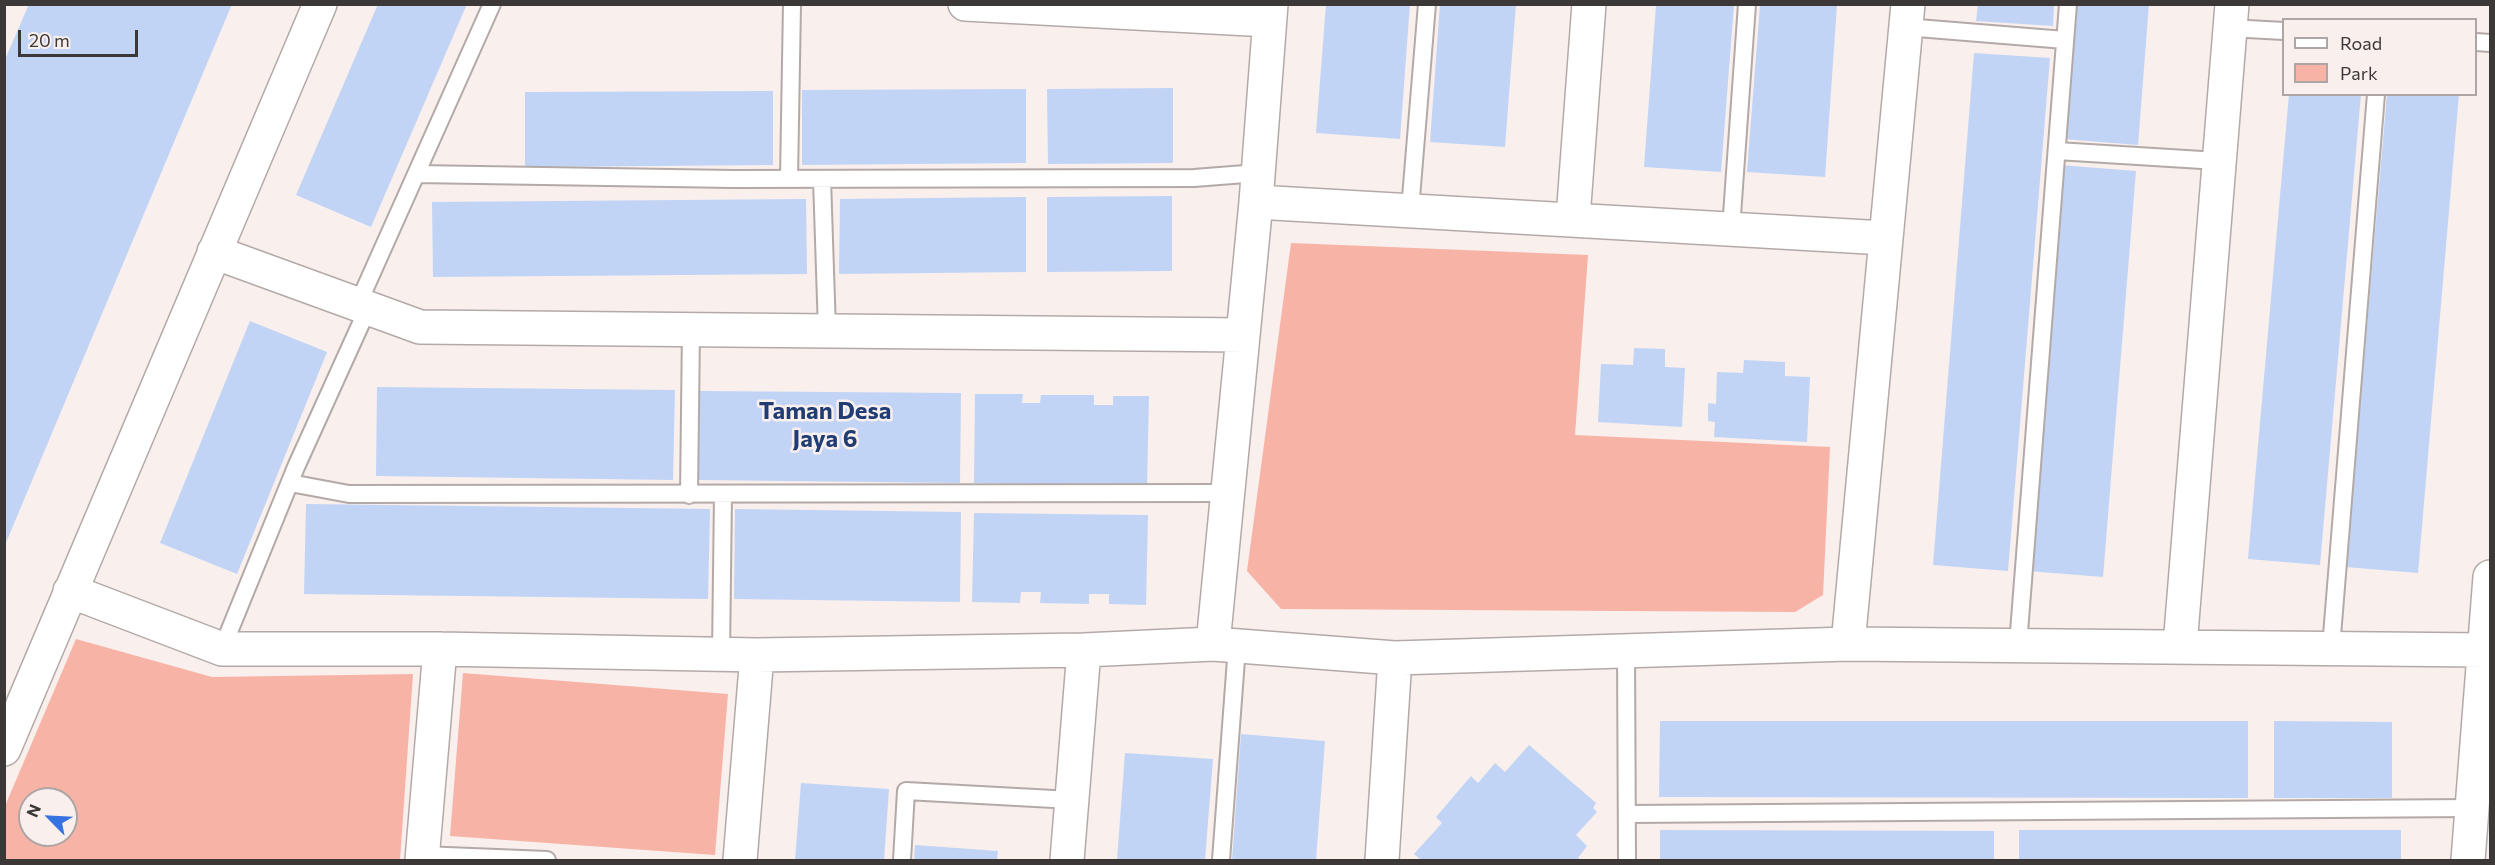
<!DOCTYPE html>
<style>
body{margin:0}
#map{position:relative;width:2495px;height:865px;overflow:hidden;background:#f9efed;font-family:Commissioner,sans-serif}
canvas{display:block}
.frame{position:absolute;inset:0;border:6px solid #3b3837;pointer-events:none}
.legend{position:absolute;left:2282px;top:18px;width:195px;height:78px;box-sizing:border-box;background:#f9efed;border:2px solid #ada6a4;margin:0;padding:8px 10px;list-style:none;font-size:18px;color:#3b3837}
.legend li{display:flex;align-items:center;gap:12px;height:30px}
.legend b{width:30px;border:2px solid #ada6a4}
.north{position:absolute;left:18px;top:787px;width:60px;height:60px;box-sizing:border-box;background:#f9efed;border:2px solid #ada6a4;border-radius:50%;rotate:294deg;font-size:16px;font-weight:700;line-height:24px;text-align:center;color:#3b3837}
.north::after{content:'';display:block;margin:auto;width:21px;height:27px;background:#3772e1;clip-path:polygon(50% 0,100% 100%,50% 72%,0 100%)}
.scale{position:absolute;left:18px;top:30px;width:120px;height:27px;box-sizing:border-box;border:3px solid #3b3837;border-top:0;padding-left:8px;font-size:18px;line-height:21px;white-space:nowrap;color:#3b3837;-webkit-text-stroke:4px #f9efed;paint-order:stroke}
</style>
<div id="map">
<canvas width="2495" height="865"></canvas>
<div class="frame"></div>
<ul class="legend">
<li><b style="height:8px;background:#fff"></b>Road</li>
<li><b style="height:16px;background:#f8b3a7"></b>Park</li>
</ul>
<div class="north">N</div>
<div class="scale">20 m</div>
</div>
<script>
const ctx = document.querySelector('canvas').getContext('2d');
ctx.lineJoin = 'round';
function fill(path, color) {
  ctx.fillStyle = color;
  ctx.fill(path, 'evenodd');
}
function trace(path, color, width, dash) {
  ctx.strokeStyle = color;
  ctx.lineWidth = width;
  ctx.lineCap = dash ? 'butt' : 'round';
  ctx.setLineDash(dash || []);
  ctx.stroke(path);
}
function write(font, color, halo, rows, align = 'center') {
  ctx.font = font + ' Commissioner,sans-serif';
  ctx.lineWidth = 5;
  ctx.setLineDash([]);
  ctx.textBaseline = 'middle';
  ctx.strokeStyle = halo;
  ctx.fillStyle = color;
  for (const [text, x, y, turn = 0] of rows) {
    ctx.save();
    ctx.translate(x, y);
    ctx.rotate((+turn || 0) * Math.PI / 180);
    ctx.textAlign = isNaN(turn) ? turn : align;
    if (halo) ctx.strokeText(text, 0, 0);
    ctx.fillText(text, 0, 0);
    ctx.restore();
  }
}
fill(new Path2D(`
 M1291 243 1588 255 1575 435 1830 447 1823 595 1795 612 1281 609 1247 571Z
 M76 639 212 677 413 674 400 860H5V806ZM30 799H66V835H30Z
 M463 673 728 694 715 855 450 836Z`), '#f8b3a7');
fill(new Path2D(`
 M29 4H232L5 545 4 62Z
 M378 4H467L371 227 296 195Z
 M1326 4H1410L1400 139 1316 133Z
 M1440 4H1516L1505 147 1430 142Z
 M1978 4H2054L2053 26 1976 21Z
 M2073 4H2149L2138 145 2063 139Z
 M1656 5H1734L1721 172 1644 167Z
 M1760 5H1837L1825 177 1747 172Z
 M1974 53 2050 58 2008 571 1933 565Z
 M1173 88V163L1048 164 1047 89Z
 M1026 89V163L802 165V90Z
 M773 91V165L525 167V92Z
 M2289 94H2361L2320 565 2248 559Z
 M2387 94H2459L2418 573 2346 567Z
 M2060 165 2136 171 2103 577 2028 571Z
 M1172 196V271L1047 272V197Z
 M1026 197V272L839 274 840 199Z
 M806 199 807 274 433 277 432 202Z
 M250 321 327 352 237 574 160 543Z
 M1634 348 1665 349V367L1685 368 1682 427 1598 422 1601 364 1633 365Z
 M1744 360 1785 362V376L1810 377 1807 442 1714 437 1715 422 1708 421V403L1716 404 1717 372 1743 373Z
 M377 387 675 390 673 480 376 476Z
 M700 391 961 393 960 483 698 480Z
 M975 394H1023L1022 403H1040L1041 395H1094V405H1113V396H1149L1147 486 974 483Z
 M306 504 710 509 708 599 304 594Z
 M735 509 961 512 960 602 734 599Z
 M974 513 1148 515 1146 605 1109 604V594H1089V604L1040 603 1041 592H1021L1020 603 972 602Z
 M1660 721H2248V798L1659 797Z
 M2274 721 2392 722V798H2274Z
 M1241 734 1325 741 1316 860H1232Z
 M1529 745 1596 803 1593 808 1597 812 1576 835 1587 846 1578 858 1581 860H1421L1414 854 1442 823 1436 817 1471 776 1478 783 1495 763 1505 772Z
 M1125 753 1213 759 1205 860H1117Z
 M801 783 889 789 884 860H795Z
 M1660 830 1994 831V860H1660Z
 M2019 830H2401V860H2019Z
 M915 845 998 851 997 860H914Z`), '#c1d4f6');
const service = new Path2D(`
 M1905 27 2065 40
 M2229 28 2284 31
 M2476 42 2490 43
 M2057 151 2218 161
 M416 174 733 179 1194 178 1258 173
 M789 179 792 4
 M822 179 827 331
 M1410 210 1427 4
 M1731 229 1747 4
 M358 304 492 4
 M290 483 349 494 1228 493
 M689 495 691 329
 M2018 645 2068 4
 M2331 648 2376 94
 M222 649 296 467 368 308
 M1626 651 1627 860
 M721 654 723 494
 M1628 814 2472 808
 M422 855 547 860
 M902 860 906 791 1072 800
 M1221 860 1237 646`);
const minor = new Path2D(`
 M965 4 1269 20
 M1256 202 1885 238
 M1573 218 1589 4
 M214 252 420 327 1243 335
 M70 591 222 649H440L757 655 1084 650 1213 644 1395 658 1848 644 2484 650
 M1213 644 1256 202 1271 4
 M1848 644 1908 4
 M2180 646 2232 4
 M4 749 320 4
 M422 860 440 649
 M740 860 757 655
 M1067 860 1084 650
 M1382 860 1395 658
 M2468 860 2490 577`);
trace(service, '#b3aaa8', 20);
trace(minor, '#b3aaa8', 36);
trace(service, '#fff', 16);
trace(minor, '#fff', 33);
write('bold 24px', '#1f3c73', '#f9efed', [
 ["Taman Desa",825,411],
 ["Jaya 6",825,439]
]);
</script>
